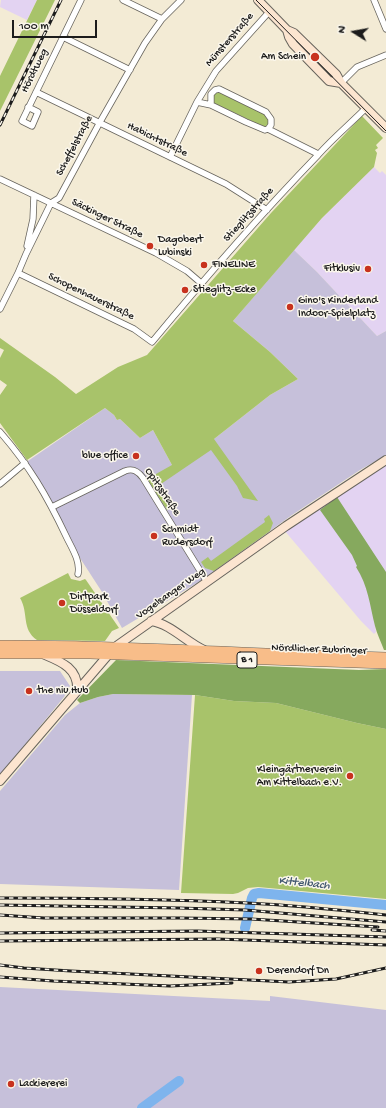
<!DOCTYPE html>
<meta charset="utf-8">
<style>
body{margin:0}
#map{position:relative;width:386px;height:1108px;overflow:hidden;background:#f3ebd5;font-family:"Gochi Hand",sans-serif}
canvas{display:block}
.north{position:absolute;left:334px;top:12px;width:40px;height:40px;-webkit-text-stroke:3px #fbf7ec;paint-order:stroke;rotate:281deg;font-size:11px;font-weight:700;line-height:16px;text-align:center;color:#1c1c1c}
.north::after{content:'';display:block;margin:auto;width:14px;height:18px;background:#1c1c1c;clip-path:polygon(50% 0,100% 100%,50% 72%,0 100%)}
.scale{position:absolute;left:12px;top:20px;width:85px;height:18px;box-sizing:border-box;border:2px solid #1c1c1c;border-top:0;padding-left:5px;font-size:12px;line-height:14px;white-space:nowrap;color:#1c1c1c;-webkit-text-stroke:3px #fbf7ec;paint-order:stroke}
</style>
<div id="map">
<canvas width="386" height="1108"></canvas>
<div class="north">N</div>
<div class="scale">100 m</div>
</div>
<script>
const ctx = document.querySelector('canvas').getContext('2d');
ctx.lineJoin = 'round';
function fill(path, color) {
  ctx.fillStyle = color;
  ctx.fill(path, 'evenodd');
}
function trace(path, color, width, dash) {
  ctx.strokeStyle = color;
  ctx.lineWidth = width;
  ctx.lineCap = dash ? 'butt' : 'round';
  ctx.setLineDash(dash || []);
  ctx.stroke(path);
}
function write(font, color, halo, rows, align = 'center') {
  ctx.font = font + ' "Gochi Hand",sans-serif';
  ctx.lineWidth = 3;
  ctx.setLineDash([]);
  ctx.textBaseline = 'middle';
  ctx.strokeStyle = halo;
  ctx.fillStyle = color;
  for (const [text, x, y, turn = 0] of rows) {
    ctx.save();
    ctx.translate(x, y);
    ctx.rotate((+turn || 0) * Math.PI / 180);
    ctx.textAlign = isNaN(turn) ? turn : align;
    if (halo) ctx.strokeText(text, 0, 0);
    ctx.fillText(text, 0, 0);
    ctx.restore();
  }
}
fill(new Path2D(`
 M1 0H37L27 20 0 7Z
 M374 167 380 173 382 171 386 175V331L377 336 317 272 294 250 322 218Z
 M386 465V588L371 599 376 632 374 634 361 621 284 530Z`), '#e3d3f2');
fill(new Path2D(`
 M294 250 317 272 377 336 386 331V455L360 470 292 515 202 580 122 628 102 592 80 558 25 463 105 408 114 415 117 420 120 419 140 438 153 430 172 465 214 439 270 395 298 379 270 352 233 321Z
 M0 671H60L70 686 64 697 0 775Z
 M113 694 192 695 179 890 0 884V791L65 715 80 703 98 697Z
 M0 987 270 1001V996L386 1010V1108H0Z`), '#c6c0da');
fill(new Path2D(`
 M37 0H55L0 111V76Z
 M219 92 266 115 268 119V125L264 127 214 103 213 101 214 94Z
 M362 116 383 138 376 145 378 148 375 150 377 153 374 167 322 218 233 321 270 352 298 379 270 395 214 439 258 501 243 498 237 486 211 450 158 486 173 507 167 510 147 479 172 465 153 430 140 438 120 419 117 420 114 415 105 408 27 460 0 423V395L7 385 0 380V358L4 350 0 348V338L55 377 76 394 118 367 147 355 271 213Z
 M269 515 273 523 270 531 214 571 205 568 201 562 208 557 211 561 265 522 264 519Z
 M68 573 71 579 80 581 85 579 86 580 119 628 112 631 105 641 37 640C21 629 29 613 20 598Z
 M195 695 234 701 276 703 357 723 386 729V899L258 887 248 888 238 893 233 894 181 893Z`), '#a8c36a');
fill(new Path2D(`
 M337 497 386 572V650H384C381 642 377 634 375 626 370 606 368 585 356 567L357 566 352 555 320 510Z
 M116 660 359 670 386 669V729L357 723 276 703 234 701 195 695 113 694 98 697 80 703 77 700Z`), '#86a95e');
trace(new Path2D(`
 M245 928 252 898 254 894 259 893 386 905
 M142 1108 179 1081`), '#7eb4ed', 10);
const street = new Path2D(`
 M123 0 162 19
 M374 0 386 29
 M63 37 130 70
 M341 83 357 67 386 55
 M36 92 226 184 267 210
 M197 102 211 105 246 122 265 130 268 129 271 125V119L266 112 219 89 215 90 211 94V105
 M28 107 38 112 32 126 22 121 81 0
 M268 129 318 154
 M170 157 197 102 216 71 269 12
 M0 179 156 253 187 271 201 283
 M27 246 33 219 34 195
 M18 273 134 329 152 342C205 278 260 215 318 155 333 138 350 124 366 108
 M0 309 18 273 26 254 51 203 59 198 100 122 145 43 162 19 181 0
 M0 432C29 465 47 496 66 536 71 547 81 561 78 574
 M0 484 25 463
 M52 507 125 471C133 468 138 471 143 478L207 582`);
const secondary = new Path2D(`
 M258 0 287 30 294 33 336 74 341 83 386 128
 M287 30 289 37 293 44 329 81 341 83
 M151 621C171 624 186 642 204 650
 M45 655C62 662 79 669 77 691
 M0 781 115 647 286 526 386 460`);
const primary = new Path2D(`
 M0 645C129 644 257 655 386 657
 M0 654H90L386 664`);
trace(street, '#67645d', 7);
trace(secondary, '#67645d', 10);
trace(primary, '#67645d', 10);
trace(street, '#fff', 5.5);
trace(secondary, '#fce5d0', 8);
trace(primary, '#f8bd89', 9);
trace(new Path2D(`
 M256 0 386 131`), '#1c1c1c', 1);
const rail = new Path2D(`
 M0 125 61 0
 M0 898C82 898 165 899 247 903 293 905 340 910 386 915
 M0 905 179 908 245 910 386 922
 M0 915 44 918H179L251 919 378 927
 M372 930 386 931
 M0 933 197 931 386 937
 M0 941 217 939 386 945
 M0 965 24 968 71 971 289 982 336 979 386 968
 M0 977 53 981 170 986 232 983`);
trace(rail, '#1c1c1c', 3);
trace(rail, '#fbf7ec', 1.5, [4.5]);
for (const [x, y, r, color] of [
 [315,57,5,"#c8321e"],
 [150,246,4,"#c8321e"],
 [204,265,4,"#c8321e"],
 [368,269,4,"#c8321e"],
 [185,290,4,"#c8321e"],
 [290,307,4,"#c8321e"],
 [136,456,4,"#c8321e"],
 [154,536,4,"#c8321e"],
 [62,603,4,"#c8321e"],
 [29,691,4,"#c8321e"],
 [350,776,4,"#c8321e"],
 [259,971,4,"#c8321e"],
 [11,1084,4,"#c8321e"]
]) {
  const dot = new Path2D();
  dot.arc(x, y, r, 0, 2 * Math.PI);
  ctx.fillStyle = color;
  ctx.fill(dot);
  trace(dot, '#fbf7ec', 1.5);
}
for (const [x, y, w] of [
 [247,660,20]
]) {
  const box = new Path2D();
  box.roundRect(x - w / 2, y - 8, w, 16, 3);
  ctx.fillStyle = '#fbf7ec';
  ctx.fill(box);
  trace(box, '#1c1c1c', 1);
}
write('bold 10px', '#1c1c1c', null, [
 ["B 1",247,660]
]);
write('11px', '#1c1c1c', '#fbf7ec', [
 ["Münsterstraße",230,40,-49],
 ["Hördtweg",35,71,-64],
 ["Habichtstraße",157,140,26],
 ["Scheffelstraße",75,146,-62],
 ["Stieglitzstraße",249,215,-48],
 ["Säckinger Straße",107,219,26],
 ["Schopenhauerstraße",91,297,26],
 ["Opitzstraße",162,492,56],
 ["Vogelsanger Weg",171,594,-35],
 ["Nördlicher Zubringer",319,650,2]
]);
write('11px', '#1c1c1c', '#fbf7ec', [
 ["Am Schein",306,57,"right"],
 ["Dagobert",158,240],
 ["Lubinski",158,253],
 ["FINELINE",212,265],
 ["Fitklusiv",360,269,"right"],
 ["Stieglitz-Ecke",193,290],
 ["Gino's Kinderland",298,301],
 ["Indoor-Spielplatz",298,314],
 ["blue office",128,456,"right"],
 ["Schmidt",162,530],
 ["Rudersdorf",162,543],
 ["Dirtpark",70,597],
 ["Düsseldorf",70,610],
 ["the niu Hub",37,691],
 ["Kleingärtnerverein",342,770,"right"],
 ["Am Kittelbach e.V.",342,783,"right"],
 ["Derendorf Dn",267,971],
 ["Lackiererei",19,1084]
], 'left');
write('italic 12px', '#435970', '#fbf7ec', [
 ["Kittelbach",304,884,6]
]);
</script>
